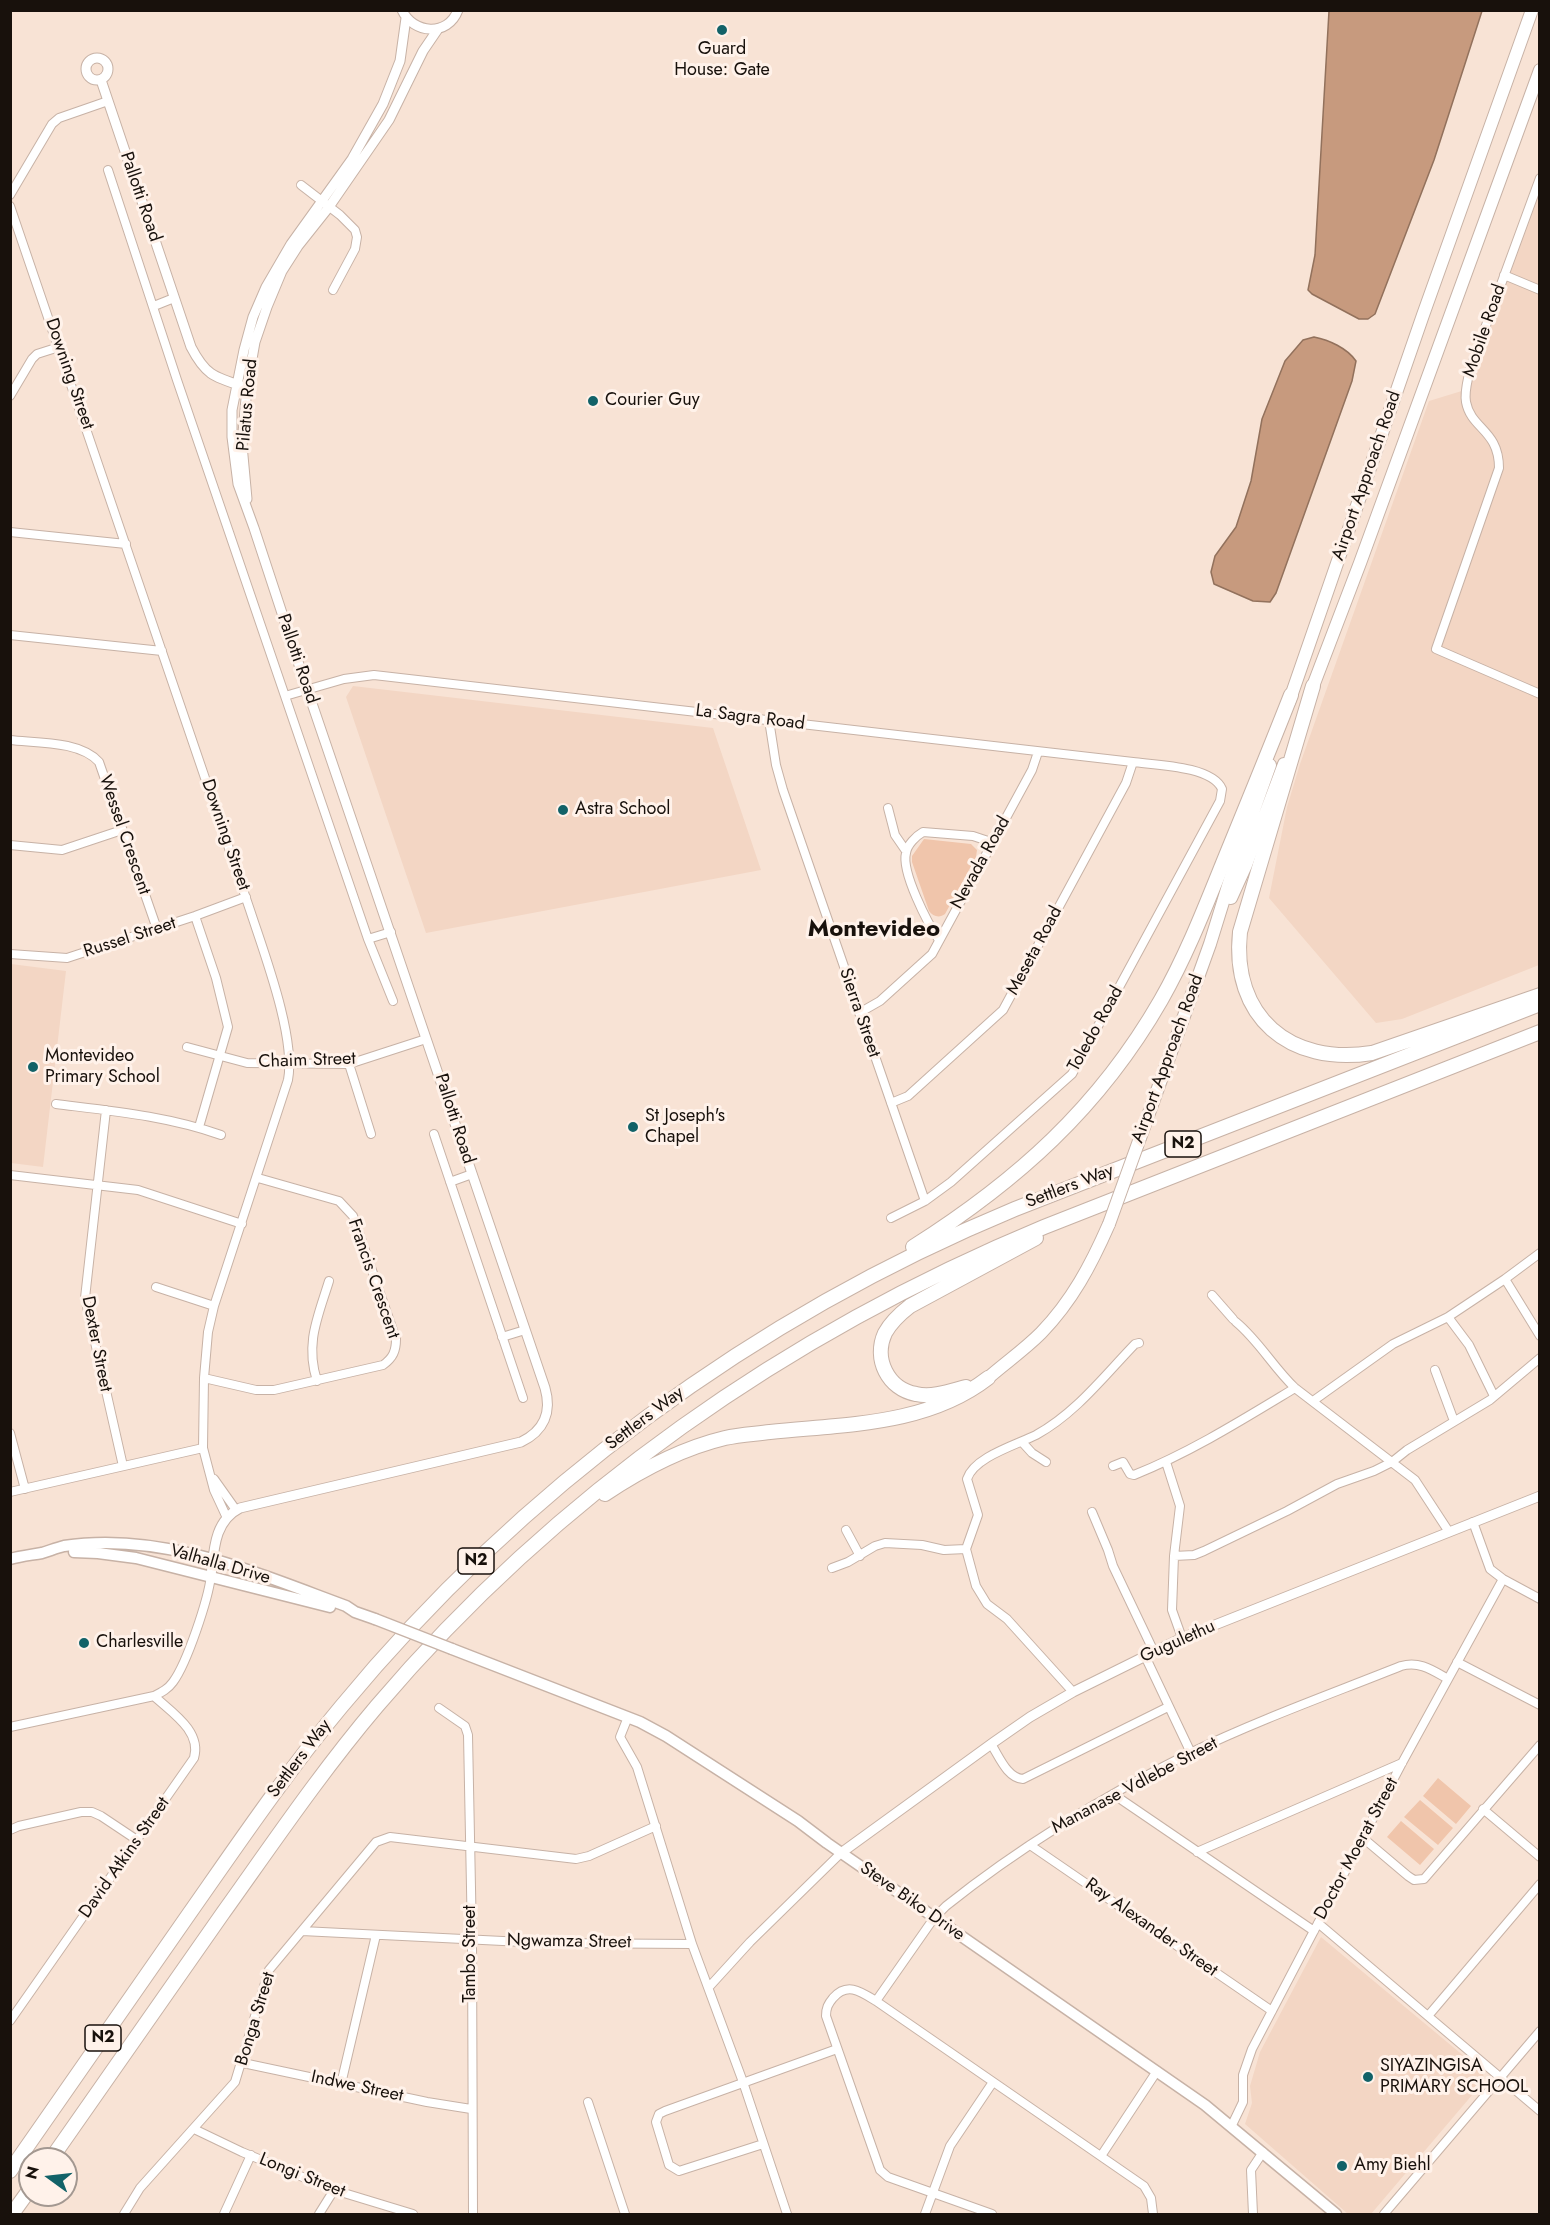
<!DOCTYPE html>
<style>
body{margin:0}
#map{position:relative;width:1550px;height:2225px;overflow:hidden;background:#f8e3d5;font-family:Jost,sans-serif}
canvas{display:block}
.frame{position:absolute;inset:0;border:12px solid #18110c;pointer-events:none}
.north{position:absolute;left:18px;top:2147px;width:60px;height:60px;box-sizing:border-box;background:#fff2ea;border:2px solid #a39891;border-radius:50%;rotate:285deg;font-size:16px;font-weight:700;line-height:24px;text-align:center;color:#18110c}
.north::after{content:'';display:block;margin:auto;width:21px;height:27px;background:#126268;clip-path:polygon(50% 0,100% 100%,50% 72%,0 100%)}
</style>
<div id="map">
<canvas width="1550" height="2225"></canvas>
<div class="frame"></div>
<div class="north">N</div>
</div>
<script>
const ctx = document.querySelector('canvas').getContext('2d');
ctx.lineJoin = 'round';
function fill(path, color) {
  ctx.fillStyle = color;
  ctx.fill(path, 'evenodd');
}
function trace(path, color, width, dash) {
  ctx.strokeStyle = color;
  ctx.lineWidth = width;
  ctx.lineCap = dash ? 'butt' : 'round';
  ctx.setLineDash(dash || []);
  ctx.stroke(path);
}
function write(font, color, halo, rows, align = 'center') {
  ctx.font = font + ' Jost,sans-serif';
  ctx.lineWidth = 6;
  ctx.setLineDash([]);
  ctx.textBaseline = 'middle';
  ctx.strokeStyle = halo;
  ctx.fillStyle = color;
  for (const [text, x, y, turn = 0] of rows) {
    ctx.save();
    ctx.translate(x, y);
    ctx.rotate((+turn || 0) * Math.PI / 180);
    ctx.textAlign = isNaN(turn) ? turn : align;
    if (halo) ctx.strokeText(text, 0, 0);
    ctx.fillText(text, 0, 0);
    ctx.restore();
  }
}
fill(new Path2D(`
 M1539 182V965L1402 1019 1376 1023 1269 898 1287 807 1300 764 1429 401 1465 390Z
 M353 686 713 728 761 870 426 933 346 697Z
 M11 964 66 971 43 1167 11 1163Z
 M1321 1937 1483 2072 1484 2081 1371 2214H1348L1245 2124 1252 2103 1250 2086 1260 2052Z`), '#f3d6c4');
fill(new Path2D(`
 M924 839 971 844 977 850 976 857 945 914C940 918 933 917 929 911L912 862V856Z
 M1438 1778 1471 1806 1456 1824 1423 1796Z
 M1420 1800 1453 1828 1438 1845 1404 1817Z
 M1401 1821 1434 1849 1420 1865 1387 1837Z`), '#f0c5ab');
const water = new Path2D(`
 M1329 11H1482L1434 160 1375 314 1368 319H1359L1312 294 1308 290 1315 255Z
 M1314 337C1329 340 1347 348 1356 361L1352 381 1276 593 1270 602 1253 601 1214 584 1211 572 1215 556 1236 527 1251 481 1262 419 1285 361 1303 340Z`);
fill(water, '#c79a7e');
trace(water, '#92715c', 1.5);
const minor = new Path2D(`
 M108 170 177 380 368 939 393 1001
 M1540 178 1470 369C1468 380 1464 391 1466 402 1471 429 1499 430 1499 468L1436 649 1540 694
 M301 185 340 215 355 230 357 237 355 249 333 290
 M10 195 52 124 59 118 108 101
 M10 206 250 910C264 953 296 1037 288 1080L214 1306 208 1332 204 1378 203 1448 214 1490 227 1518
 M1504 275 1540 290
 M154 306 174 298
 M10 396 32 359 37 354 59 347
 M10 532 126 544
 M10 635 162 651
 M285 696 344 679 374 675 1133 762C1156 765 1212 766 1222 789L1220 801 1072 1074 951 1182 925 1201 891 1218
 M769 720 776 765 783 790 925 1201
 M10 740C38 743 80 741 99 762L157 929
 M888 808 895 835 906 851
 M10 845 62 850 122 830
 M195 916 216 978 228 1027 199 1127
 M368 939 391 932
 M939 940C928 924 901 872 906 853 907 845 916 836 923 832L973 836 991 842
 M10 954 67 958 195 916 246 897
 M859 1013 880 1001 932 954 1032 770 1038 752
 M187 1047 247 1063 349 1064 426 1039
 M349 1064 371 1134
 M891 1103 908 1096 1003 1010 1126 783 1133 762
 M56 1104C112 1111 167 1116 221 1135
 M106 1110 85 1298 123 1466
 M434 1134 523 1398
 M10 1175 138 1190 242 1224
 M450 1182 472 1174
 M1505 1279 1540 1336
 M156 1287 214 1306
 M1212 1295 1233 1319
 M1448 1317 1469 1345 1494 1396
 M1236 1322C1259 1341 1273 1367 1295 1388L1415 1480 1449 1532
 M502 1337 525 1330
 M1435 1370 1454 1421
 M204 1378 256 1390H274L383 1365C393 1358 396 1351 396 1339L353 1216 339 1201 258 1178
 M317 1381C305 1343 318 1317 329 1281
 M1313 1401 1393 1344 1448 1317 1505 1279 1540 1253
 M10 1433 25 1489
 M1022 1442 1032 1453 1046 1462
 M1166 1462 1180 1506 1174 1556 1172 1610 1182 1638
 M1113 1466 1123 1462 1130 1474 1134 1475C1191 1452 1242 1420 1295 1388
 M214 1479 236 1510
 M10 1492 203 1448
 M1092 1512 1108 1550 1113 1566 1154 1652
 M1473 1522 1490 1569 1503 1579 1540 1599
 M846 1530 860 1556
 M1174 1556 1194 1555 1204 1551 1287 1511 1337 1484 1374 1471 1392 1462 1407 1450 1490 1400 1540 1358
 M832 1568 848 1562 875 1546 885 1543 922 1545 944 1550 966 1549
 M1145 1656 1191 1753
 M1457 1662 1540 1705
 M1073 1692 1007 1619 987 1604 976 1586 966 1549 978 1515 967 1479C974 1457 1016 1445 1036 1435 1076 1413 1104 1376 1135 1344L1139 1343
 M439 1708 465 1726 468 1735 472 1939 473 2214
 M628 1717 620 1737 637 1767 692 1944 743 2082 787 2214
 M10 1727 154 1696C162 1692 168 1689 173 1682 187 1663 208 1600 211 1576
 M991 1744C999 1756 1007 1778 1023 1779L1168 1707
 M1113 1794 1314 1931
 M1483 1809 1540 1857
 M10 1830 19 1826 81 1812H92L101 1816 137 1840
 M1363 1838 1408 1876 1414 1880 1424 1879 1540 1745
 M1030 1845 1272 2011
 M1197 1852 1402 1763
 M1318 1923 1540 2111
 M302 1931 543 1943 692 1944
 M709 1987 750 1942 841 1853
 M876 2001 934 1918 946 1906C1021 1846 1104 1796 1190 1753 1258 1720 1331 1694 1401 1666 1420 1661 1432 1670 1448 1679
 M1428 2016 1540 1884
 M10 2021 194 1758C202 1731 171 1712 154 1696
 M243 2063 427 2102 471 2109
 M341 2084 376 1935
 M588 2102 625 2214
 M1232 2125 1243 2102V2075L1252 2049 1402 1763 1503 1579
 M194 2129 242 2152 334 2190 413 2214
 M763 2144 679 2171 669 2165 656 2122 659 2114 665 2111 837 2049
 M1101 2156 1157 2071
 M124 2214 140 2188 235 2082 269 1970 376 1842 390 1837 576 1859 589 1856 656 1826
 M224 2214 251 2155
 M319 2214 334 2190
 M925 2214 950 2146 993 2082
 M992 2214 888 2177 880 2170 826 2016C826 2008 828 2004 833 1998 847 1982 860 1991 876 2001L1144 2186 1151 2198 1153 2214
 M1253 2214 1251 2170 1263 2152
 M1384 2214 1540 2031`);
const tertiary = new Path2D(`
 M402 10C413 34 448 37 458 10
 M86 69a11 11 0 1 1 22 0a11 11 0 1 1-22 0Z
 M101 80 191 347C205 374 213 377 242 386
 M247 499 242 445 247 387 255 342 267 307 282 271 298 246 329 207 389 120 423 51 438 29
 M211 1576C214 1550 214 1521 240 1508L521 1442C544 1431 552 1412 545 1388L303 677 254 528 238 484 232 437V410L244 350 253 317 266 287 291 244 352 159 383 104 400 61 406 18
 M841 1853 994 1742 1030 1717 1073 1692 1182 1638 1540 1496`);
const secondary = new Path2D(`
 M74 1552 98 1553 136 1558 330 1607
 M10 1559C21 1556 31 1555 42 1553 49 1551 56 1548 64 1546 162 1531 256 1573 346 1606L355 1612 375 1619
 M452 1649 640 1722 666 1736 798 1821 827 1843 1205 2105 1336 2214`);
const primary = new Path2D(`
 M1310 694 1360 563 1540 70
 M1289 702 1423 315 1532 10
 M1231 898 1246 865 1284 764
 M1140 1138 1210 944 1236 860 1270 765
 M988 1378C1005 1363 1024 1350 1041 1333 1072 1301 1091 1265 1109 1224`);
const motorway = new Path2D(`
 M1313 686 1240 932C1231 1017 1290 1066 1372 1053L1540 995
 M913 1247C1017 1181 1099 1108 1161 1000 1186 956 1204 910 1223 863 1246 807 1269 751 1291 695
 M966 1387C951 1391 932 1398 916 1394 888 1389 873 1359 885 1333 891 1322 901 1313 910 1306L1036 1238
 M605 1494C641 1470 683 1448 725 1438 739 1435 755 1434 770 1432 844 1424 926 1426 988 1378
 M51 2159C109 2077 166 1995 223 1913 273 1843 321 1772 377 1706 557 1494 788 1333 1044 1227L1540 1032
 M10 2171C70 2085 130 1999 189 1914 238 1844 286 1773 341 1707 521 1489 754 1317 1015 1209L1540 1004
 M12 2214 30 2189`);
trace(minor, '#c7b2a6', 10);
trace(tertiary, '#c7b2a6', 11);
trace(secondary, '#c7b2a6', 13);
trace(primary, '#c7b2a6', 14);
trace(motorway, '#c7b2a6', 16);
trace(minor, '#fff', 8);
trace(tertiary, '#fff', 9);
trace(secondary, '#fff', 10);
trace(primary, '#fff', 12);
trace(motorway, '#fff', 14);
const secondaryBridge = new Path2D(`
 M375 1619 452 1649`);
const primaryBridge = new Path2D(`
 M1109 1224 1140 1138`);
trace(secondaryBridge, '#c7b2a6', 13, []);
trace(primaryBridge, '#c7b2a6', 14, []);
trace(secondaryBridge, '#fff', 10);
trace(primaryBridge, '#fff', 12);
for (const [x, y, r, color] of [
 [722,30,6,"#126268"],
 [593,401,6,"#126268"],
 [563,810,6,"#126268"],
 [33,1067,6,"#126268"],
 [633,1127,6,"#126268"],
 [84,1643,6,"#126268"],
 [1368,2077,6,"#126268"],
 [1342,2166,6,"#126268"]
]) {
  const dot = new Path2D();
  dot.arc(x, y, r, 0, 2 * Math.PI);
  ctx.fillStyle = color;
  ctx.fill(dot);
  trace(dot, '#fff2ea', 2);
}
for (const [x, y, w] of [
 [1183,1144,36],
 [476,1561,36],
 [103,2038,36]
]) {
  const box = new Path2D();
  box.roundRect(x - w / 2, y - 13, w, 26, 4.5);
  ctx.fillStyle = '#fff2ea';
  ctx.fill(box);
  trace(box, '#18110c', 1.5);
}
write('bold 16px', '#18110c', null, [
 ["N2",1183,1144],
 ["N2",476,1561],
 ["N2",103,2038]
]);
write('18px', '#18110c', '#fff2ea', [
 ["Guard",722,50,"center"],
 ["House: Gate",722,71,"center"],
 ["Courier Guy",605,401],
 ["Astra School",575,810],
 ["Montevideo",45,1057],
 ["Primary School",45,1078],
 ["St Joseph's",645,1117],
 ["Chapel",645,1138],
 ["Charlesville",96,1643],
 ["SIYAZINGISA",1380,2067],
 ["PRIMARY SCHOOL",1380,2088],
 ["Amy Biehl",1354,2166]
], 'left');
write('18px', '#18110c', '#fff2ea', [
 ["Pallotti Road",140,197,71],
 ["Mobile Road",1485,331,-71],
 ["Downing Street",69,374,71],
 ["Pilatus Road",248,405,-85],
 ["Airport Approach Road",1367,476,-71],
 ["Pallotti Road",297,659,71],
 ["La Sagra Road",750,718,7],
 ["Wessel Crescent",124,835,71],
 ["Downing Street",225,835,71],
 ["Nevada Road",981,863,-61],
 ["Russel Street",130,938,-18],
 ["Meseta Road",1035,951,-62],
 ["Sierra Street",859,1013,71],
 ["Toledo Road",1096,1029,-61],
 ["Airport Approach Road",1168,1059,-70],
 ["Chaim Street",307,1061,-2],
 ["Pallotti Road",454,1119,72],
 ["Settlers Way",1070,1187,-21],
 ["Francis Crescent",373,1279,71],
 ["Dexter Street",96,1344,79],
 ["Settlers Way",645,1419,-37],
 ["Valhalla Drive",220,1565,16],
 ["Gugulethu",1178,1642,-24],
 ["Settlers Way",300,1759,-53],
 ["Mananase Vdlebe Street",1135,1786,-28],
 ["Doctor Moerat Street",1357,1849,-62],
 ["David Atkins Street",125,1858,-55],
 ["Steve Biko Drive",912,1902,35],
 ["Ray Alexander Street",1151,1928,35],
 ["Ngwamza Street",569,1942,1],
 ["Tambo Street",471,1954,-90],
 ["Bonga Street",256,2019,-73],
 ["Indwe Street",357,2087,12],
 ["Longi Street",302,2176,22]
]);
write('bold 24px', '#18110c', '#fff2ea', [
 ["Montevideo",874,930]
]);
</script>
